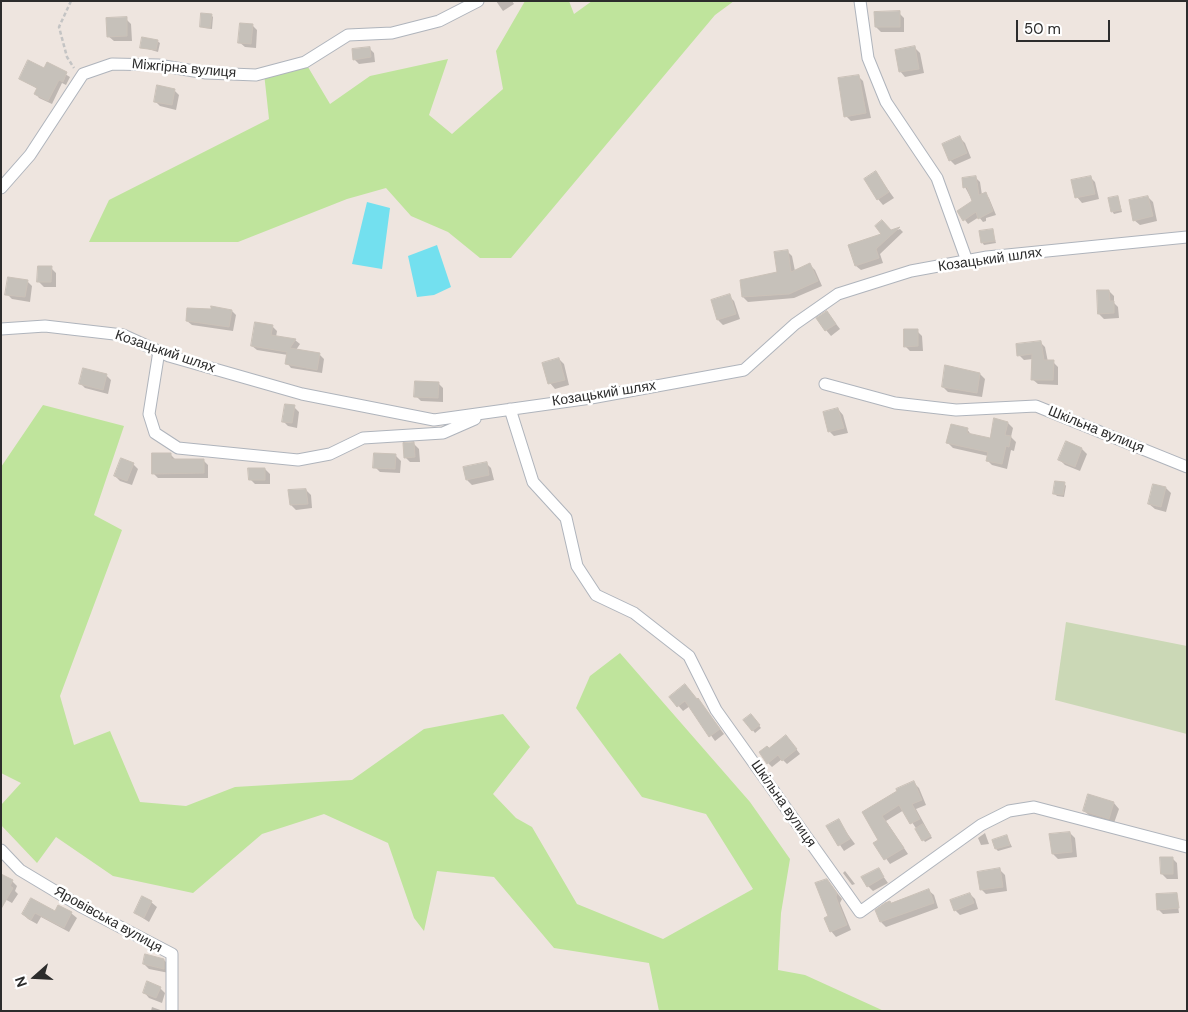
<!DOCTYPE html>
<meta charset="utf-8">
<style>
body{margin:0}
#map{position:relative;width:1188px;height:1012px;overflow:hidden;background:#eee5df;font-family:"DM Sans",sans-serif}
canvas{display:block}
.frame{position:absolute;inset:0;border:2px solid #2c2c2c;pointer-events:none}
.north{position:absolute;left:10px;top:952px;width:50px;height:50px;-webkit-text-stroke:4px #fff;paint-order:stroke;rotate:251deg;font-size:14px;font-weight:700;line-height:20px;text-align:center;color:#2c2c2c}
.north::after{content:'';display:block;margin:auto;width:18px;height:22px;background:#2c2c2c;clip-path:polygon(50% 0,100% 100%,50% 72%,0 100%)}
.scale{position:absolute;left:1016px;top:20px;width:94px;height:22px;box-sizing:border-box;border:2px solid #2c2c2c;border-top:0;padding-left:6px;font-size:15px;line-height:18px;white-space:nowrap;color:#2c2c2c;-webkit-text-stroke:4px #fff;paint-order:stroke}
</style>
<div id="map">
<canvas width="1188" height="1012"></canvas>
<div class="frame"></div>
<div class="north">N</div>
<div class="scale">50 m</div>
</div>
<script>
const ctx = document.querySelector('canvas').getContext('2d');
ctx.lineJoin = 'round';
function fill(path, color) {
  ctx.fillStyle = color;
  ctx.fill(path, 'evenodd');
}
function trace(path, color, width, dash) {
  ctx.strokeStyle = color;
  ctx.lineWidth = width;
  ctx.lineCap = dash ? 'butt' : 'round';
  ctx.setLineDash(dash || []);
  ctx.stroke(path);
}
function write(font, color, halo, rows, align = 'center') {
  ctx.font = font + ' "DM Sans",sans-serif';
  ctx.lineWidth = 5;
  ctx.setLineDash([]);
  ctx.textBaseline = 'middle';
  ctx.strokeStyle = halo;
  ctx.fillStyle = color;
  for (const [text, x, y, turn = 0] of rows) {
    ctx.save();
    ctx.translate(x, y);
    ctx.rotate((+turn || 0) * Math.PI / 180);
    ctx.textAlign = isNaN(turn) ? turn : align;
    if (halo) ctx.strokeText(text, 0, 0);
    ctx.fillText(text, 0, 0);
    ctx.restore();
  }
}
fill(new Path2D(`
 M525 1H569L574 14 592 1H734L715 15 511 258H480L448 232 411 216 386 188 347 199 238 242H89L109 200 269 119 264 73 305 62 330 104 370 76 448 59 429 115 452 134 503 89 496 51Z
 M43 405 124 426 94 515 122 530 60 696 74 745 110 731 140 802 186 806 235 787 352 780 424 729 503 714 530 747 493 794 516 818 532 827 577 904 663 939 753 889 706 814 642 797 576 708 590 676 620 653 750 802 790 859 781 913 778 970 805 975 884 1011H659L649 963 554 948 494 877 437 871 424 931 414 918 388 843 324 814 262 834 193 893 113 876 56 837 37 863 1 825V805L21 783 1 773V467Z`), '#bfe49c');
fill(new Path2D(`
 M1066 622 1187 646V734L1055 700Z`), '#cbd8b6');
fill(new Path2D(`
 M367 202 390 208 382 269 352 264Z
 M437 245 451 287 434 295 417 297 408 256Z`), '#73e0ef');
fill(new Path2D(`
 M496 1H512L514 4 503 11Z
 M899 13 904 18V32H881L876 27Z
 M211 15 213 17 212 29 204 28 201 26Z
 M126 19 131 24 132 41H114L108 36Z
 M252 25 257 30 256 48 245 47 239 42Z
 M157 41 160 43 158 52 141 47Z
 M369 48 374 53 375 62 359 64 354 59Z
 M915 48 920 53 924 73 905 77 900 71Z
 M48 64 70 77 66 85 62 83 52 104 39 98 36 94 38 89 20 79 45 69Z
 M858 76 863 81 871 118 851 121 846 116Z
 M174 90 179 95 176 110 160 106 155 101Z
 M960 138 965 143 971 158 955 165 950 160Z
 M876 173 894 198 883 205 878 199Z
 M1090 177 1095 182 1099 199 1082 203 1077 197Z
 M976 178 980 182 982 195 985 194 989 198 996 215 986 218V221L983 222 979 217 968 224 959 212 973 202 965 187Z
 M1118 197 1122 212 1114 214 1112 211Z
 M1148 197 1153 202 1157 221 1140 225 1134 220Z
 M900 229 903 232 880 254 883 263 861 270 856 266 850 246Z
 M992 230 996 243 984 245 982 242Z
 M787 251 792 256 795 271 810 265 815 270 822 286 794 298 748 302 743 297 779 273Z
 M51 268 56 273V287H44L39 282Z
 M27 281 32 286 30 302 12 299 7 294Z
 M1109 291 1114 296V303L1118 307 1119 318 1104 319 1099 314Z
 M729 296 734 301 740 319 723 325 718 320 712 301Z
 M232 311 236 315 233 331 192 325 187 321Z
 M827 312 840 329 831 336 826 330Z
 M272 326 277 331 276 337 295 340 300 344 296 350 319 354 324 359 322 373 291 368 287 363 288 355 257 350 252 346Z
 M917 331 922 336 923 351H910L905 346Z
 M1040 342 1045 347 1048 362H1053L1058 367V385L1038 384 1032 379 1033 359 1024 360 1019 355Z
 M559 359 564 364 569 385 555 389 550 383Z
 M980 374 985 379 982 397 948 392 943 387Z
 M106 375 111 380 108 394 85 388 80 383Z
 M438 383 443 388V402L421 401 416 396Z
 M294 407 299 412 297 428 288 426 283 421Z
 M838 409 843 415 848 433 834 436 829 431Z
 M1008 423 1013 428 1011 437 1016 442 1014 451 1011 450 1007 469 992 465 987 460 988 456 953 448 948 443 967 429 972 436 991 440Z
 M414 444 419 449 420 462H410L405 457Z
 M1082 449 1087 454 1080 471 1065 465 1060 460Z
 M170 454 176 460H203L208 465V478H158L153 473Z
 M396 456 401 461 400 473 380 472 375 467Z
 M486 463 491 468 494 480 472 485 467 480Z
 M133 464 138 469 132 485 120 481 115 476Z
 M265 469 270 474V484H255L250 479Z
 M1064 483 1066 486 1064 497 1057 496 1055 494Z
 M1166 488 1171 493 1166 512 1155 509 1149 504Z
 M306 490 311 495 312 508 296 510 291 505Z
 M671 697 698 699 724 734 715 741 690 706 683 711Z
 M753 718 761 728 755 733 745 720Z
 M790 741 800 754 787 764 782 759 772 767 768 763 769 749Z
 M914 783 919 788 926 805 916 809 932 838 925 842 904 810 886 821 908 854 890 864 875 843 880 840 864 813Z
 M1089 796 1114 803 1119 809 1114 823 1090 816 1084 811Z
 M838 821 855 844 844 851 828 827Z
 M985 833 989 844 981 845 978 838Z
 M1070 833 1075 838 1077 857 1058 859 1053 854Z
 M1007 837 1012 847 998 851 996 849Z
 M1172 858 1177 863 1178 879H1167L1162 874Z
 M878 869 888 883 873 891 868 886Z
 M1000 870 1005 875 1007 891 986 894 981 889Z
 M845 871 855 884 852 885 843 873Z
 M827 880 842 899 840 903 851 930 836 937 831 931Z
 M12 881 17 886 15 891 18 894 12 903 1 897Z
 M928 890 934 895 938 908 886 927 881 922 892 904Z
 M970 894 975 899 978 909 960 915 955 910Z
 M31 899 55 913 59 906 71 913 77 918 69 932 41 917 37 924 28 919 23 914Z
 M1177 899 1179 913 1163 914 1158 909Z
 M151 902 157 907 149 922 135 913Z
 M164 960 169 965V973L149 969 144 964Z
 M160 988 165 993 162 1003 149 998 144 992Z
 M152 1007 163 1011H151Z`), '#0003');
const building = new Path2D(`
 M900 11V27H875L874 12Z
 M201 13 212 14 210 28 200 27Z
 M127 17V36L107 37 106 18Z
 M240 23 253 24 251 44 238 43Z
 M142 37 158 40 156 50 140 48Z
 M915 46 919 69 899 72 895 50Z
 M370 47 371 57 353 60 352 49Z
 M28 60 44 68 47 62 67 72 63 82 59 80 48 101 34 94 37 88 19 79Z
 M859 75 866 113 844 117 838 78Z
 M157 85 175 89 172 105 154 102Z
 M960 136 967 153 949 161 942 144Z
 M876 171 889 192 877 200 864 179Z
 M976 176 979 195 986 192 993 211 978 219 976 212 963 221 957 211 972 201 967 187 963 188 962 178Z
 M1091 176 1095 194 1075 198 1071 180Z
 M1118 196 1121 210 1111 212 1108 198Z
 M1148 196 1153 216 1133 221 1129 200Z
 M882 220 891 230 900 227 876 249 879 258 855 266 848 245 881 234 875 226Z
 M993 229 995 241 981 243 979 231Z
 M788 250 791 272 810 263 818 281 789 294 742 297 740 280 777 272 774 252Z
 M38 266H52L51 282H37Z
 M8 277 28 280 25 297 5 295Z
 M1097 290H1109L1110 301H1114V313L1098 314Z
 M730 294 736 314 717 320 711 300Z
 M211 306 232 310 229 327 186 321 187 308 211 309Z
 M827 311 836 324 825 331 816 318Z
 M255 322 273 325 271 335 296 339 290 348 320 353 317 370 285 364 287 352 251 346Z
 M904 329H918V346L904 347Z
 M1041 341 1044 360H1054L1053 380H1031L1032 354 1017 356 1016 344Z
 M559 358 565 380 548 384 542 363Z
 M945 365 980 373 977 393 942 387Z
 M83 368 107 374 103 390 79 384Z
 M415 381 439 382 438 398 414 397Z
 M285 404 295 405 292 423 282 422Z
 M838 408 844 428 828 432 823 412Z
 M994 418 1008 422 1005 435 1011 436 1009 447 1006 446 1002 464 986 461 988 452 946 443 951 424 968 428 967 433 990 438Z
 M1066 441 1082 448 1075 467 1058 460Z
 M414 442 415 457 404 458 403 443Z
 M152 453H171V459H204V473L152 474Z
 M374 453 396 454 395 469 373 468Z
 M121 458 134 463 127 481 114 476Z
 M487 462 489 475 466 480 463 467Z
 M248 468H265V480H249Z
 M1055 481 1065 482 1063 495 1053 494Z
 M1153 484 1166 487 1161 507 1148 504Z
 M306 489 308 504 290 505 288 490Z
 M685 684 697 699 698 698 720 729 709 737 685 701 677 707 669 697Z
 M751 714 760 725 752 731 743 720Z
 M786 735 797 749 782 761 778 755 767 764 759 752 767 746 769 748Z
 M914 781 922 800 912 804 920 819 910 824 899 805 882 816 904 848 884 860 873 843 878 840 862 812 897 791 896 789Z
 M1088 794 1114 802 1109 819 1083 811Z
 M839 819 850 839 838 846 826 826Z
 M923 824 931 836 922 841 915 829Z
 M1070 832 1072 852 1052 854 1049 834Z
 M1007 835 1010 845 995 849 992 840Z
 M1160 857H1173V874H1161Z
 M879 868 884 877 867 887 861 877Z
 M1000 868 1003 887 980 890 977 872Z
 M1 874 13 880 10 886 13 888 1 909Z
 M827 879 837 893 836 897 847 925 830 932 824 918 828 916 815 883Z
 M929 889 934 903 880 922 875 910 885 903 890 901 891 903Z
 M970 893 974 903 954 911 950 900Z
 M1177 893 1179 908 1157 910 1156 894Z
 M142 896 152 901 144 918 134 913Z
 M31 898 55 911 58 905 72 912 64 928 35 913 31 920 22 914Z
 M145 954 164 959V969L143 964Z
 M147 981 161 987 156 998 143 993Z`);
fill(building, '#c6c1ba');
trace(building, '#cac1b8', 1);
const street = new Path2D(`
 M860 1 868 58 886 102 937 178 967 261
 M1 188 30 155 83 74 112 64 158 65 206 73 256 75 305 62 348 35 392 33 439 21 478 1
 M1 329 45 326 123 335 169 356 302 394 434 420 591 398 744 370 795 324 838 294 911 271 987 257 1187 237
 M159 351 149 414 155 433 178 448 298 460 330 454 363 438 443 433 475 419
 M825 384 895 403 956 410 1036 406 1187 467
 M510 409 533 482 566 518 577 566 596 595 634 613 689 656 716 710 860 912 981 825 1009 811 1034 807 1187 847
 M1 850 20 870 80 906 172 954V1011`);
trace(street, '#afb4bc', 13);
trace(new Path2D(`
 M71 1 59 27 67 57 74 68`), '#c4c4c4', 2.5, [4, 2.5]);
trace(street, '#fff', 11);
write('14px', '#2c2c2c', '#fff', [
 ["Міжгірна вулиця",184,69,5],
 ["Козацький шлях",990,260,-8],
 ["Козацький шлях",165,352,19],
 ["Козацький шлях",604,394,-9],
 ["Шкільна вулиця",1096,430,22],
 ["Шкільна вулиця",783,804,55],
 ["Яровівська вулиця",108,920,29]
]);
</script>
